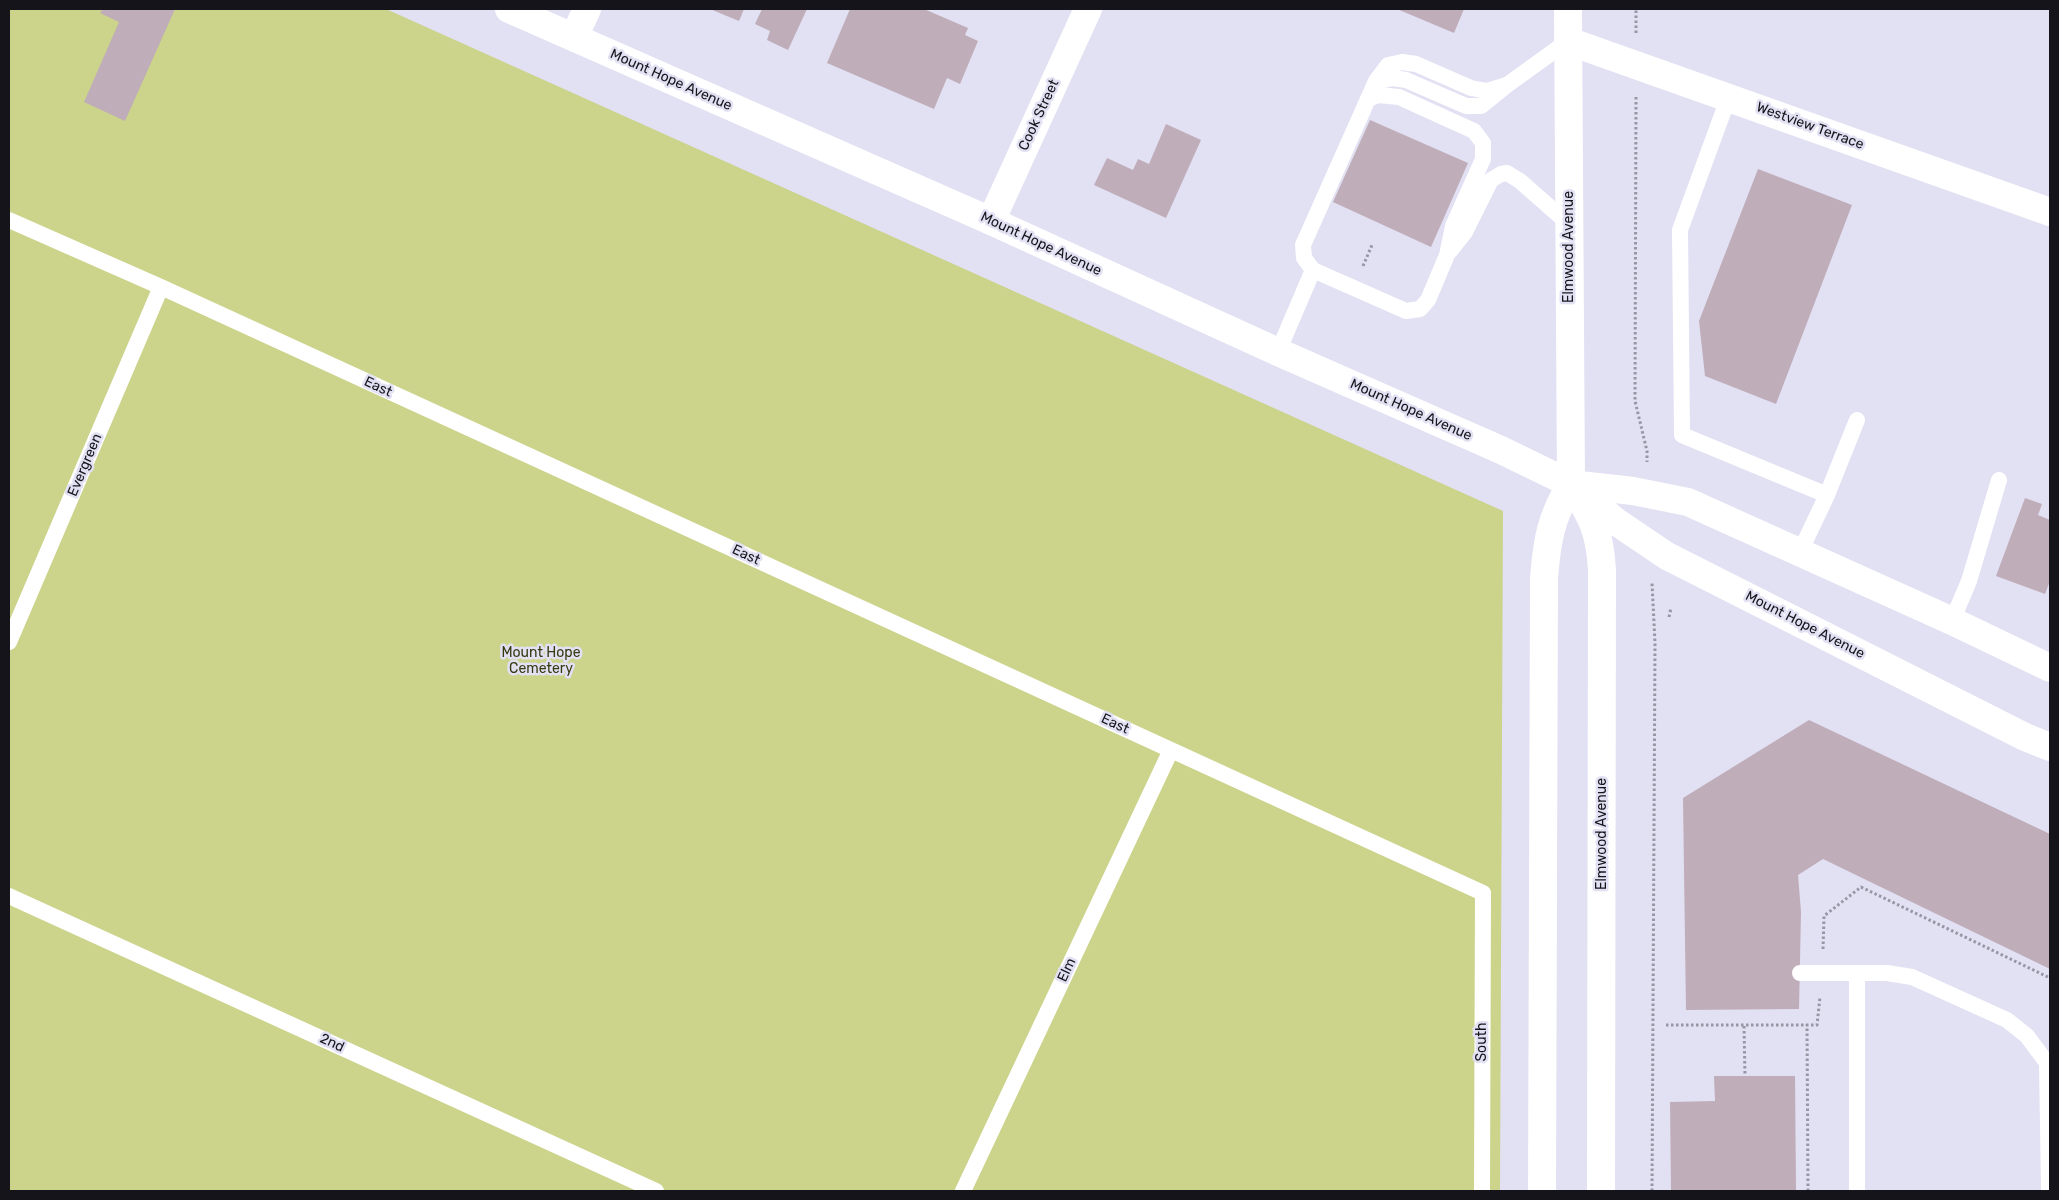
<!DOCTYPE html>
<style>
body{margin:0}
#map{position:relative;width:2059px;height:1200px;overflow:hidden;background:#e2e0f3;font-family:Rubik,sans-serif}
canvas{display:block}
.frame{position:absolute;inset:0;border:10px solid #15141a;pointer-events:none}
</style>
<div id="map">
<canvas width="2059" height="1200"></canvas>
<div class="frame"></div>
</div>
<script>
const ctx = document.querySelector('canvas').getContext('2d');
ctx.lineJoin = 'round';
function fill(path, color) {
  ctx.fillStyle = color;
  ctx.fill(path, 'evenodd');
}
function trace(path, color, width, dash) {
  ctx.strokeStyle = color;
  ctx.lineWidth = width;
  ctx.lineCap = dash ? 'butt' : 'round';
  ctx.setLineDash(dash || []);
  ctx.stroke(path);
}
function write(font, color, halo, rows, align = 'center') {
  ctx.font = font + ' Rubik,sans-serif';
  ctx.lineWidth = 5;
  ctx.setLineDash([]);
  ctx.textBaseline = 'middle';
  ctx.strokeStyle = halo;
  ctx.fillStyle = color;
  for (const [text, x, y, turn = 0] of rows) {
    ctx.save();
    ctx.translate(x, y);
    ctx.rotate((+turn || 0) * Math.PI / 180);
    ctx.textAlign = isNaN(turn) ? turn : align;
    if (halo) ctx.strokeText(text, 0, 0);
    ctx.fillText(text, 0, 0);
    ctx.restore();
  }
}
fill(new Path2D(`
 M9 9H386L1503 511 1500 1191H9Z`), '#ccd38b');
fill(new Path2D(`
 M103 9H175L125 121 84 102 119 22 100 13Z
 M710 9H744L739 21Z
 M762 9H807L788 50 767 40 770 31 755 24Z
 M850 9H924L968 28 965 35 978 41 960 84 947 78 934 109 827 63Z
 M1397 9H1464L1454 33Z
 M1370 120 1468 163 1431 247 1333 202Z
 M1166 124 1201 140 1166 218 1094 185 1107 158 1133 170 1138 159 1149 164Z
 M1758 169 1852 205 1776 404 1705 376 1699 321Z
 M2025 498 2042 504 2038 515 2050 520V581L2045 594 1996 576Z
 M1809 720 2050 834V969L1823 859 1798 875 1801 912 1799 1009 1686 1010 1683 798Z
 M1714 1076H1795L1796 1191H1671L1670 1102 1715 1101Z`), '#bfadb9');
trace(new Path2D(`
 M1636 33V9
 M1636 97 1635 401 1647 451V462
 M1363 266 1372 245
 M1669 617 1671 608
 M1823 949 1824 916 1861 887 2050 978
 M1666 1025H1807
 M1744 1026 1745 1076
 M1652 1191 1655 643 1652 583
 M1808 1191 1807 1025H1817L1820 997`), '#9796a4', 3, [2.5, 2.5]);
trace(new Path2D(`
 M1376 81 1393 78 1406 80 1466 106H1481L1507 85 1568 41
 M1729 96 1680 230 1682 435 1827 495 1857 420
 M9 220 161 287 1483 893 1482 1191
 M1450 251 1465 232 1491 180 1501 174 1507 173 1520 181 1569 224
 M1313 270 1304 258 1303 245 1376 81 1388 65 1402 62 1416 64 1471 88 1487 91 1507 85
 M1278 352 1313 270 1406 311 1420 309 1428 300 1447 255 1453 226 1483 159V143L1474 131 1399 97 1378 95 1368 99
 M1800 552 1827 495
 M1952 621 1969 581 1999 480
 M9 642 161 287
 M9 896 656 1191
 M1800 973H1857
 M963 1191 1171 750
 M1857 1191V973H1887L1912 977 2007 1020 2027 1036 2047 1063 2049 1191`), '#fff', 16);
trace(new Path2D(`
 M574 37 587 9
 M1568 41 2050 212
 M991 221 1088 9`), '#fff', 28);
trace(new Path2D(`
 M509 9 991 221 1278 352 1501 450 1571 484 1615 521 1667 556 2025 737 2050 747
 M1568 9 1571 484C1592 516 1600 532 1602 570L1601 1191
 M1571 484 1633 491 1688 502 1952 621 2050 668
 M1542 1191 1544 578C1547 540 1551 517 1571 484`), '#fff', 28);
write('14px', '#15141a', '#e2e0f3', [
 ["Mount Hope Avenue",671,80,24],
 ["Cook Street",1039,115,-65],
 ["Westview Terrace",1810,126,20],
 ["Mount Hope Avenue",1041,244,25],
 ["Elmwood Avenue",1569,247,-90],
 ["East",378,387,25],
 ["Mount Hope Avenue",1411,410,24],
 ["Evergreen",85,465,-67],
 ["East",746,555,25],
 ["Mount Hope Avenue",1805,625,27],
 ["East",1115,724,25],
 ["Elmwood Avenue",1602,834,-90],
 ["Elm",1067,970,-65],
 ["South",1482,1042,-90],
 ["2nd",332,1043,25]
]);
write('14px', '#373910', '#e2e0f3', [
 ["Mount Hope",541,653],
 ["Cemetery",541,669]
]);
</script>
